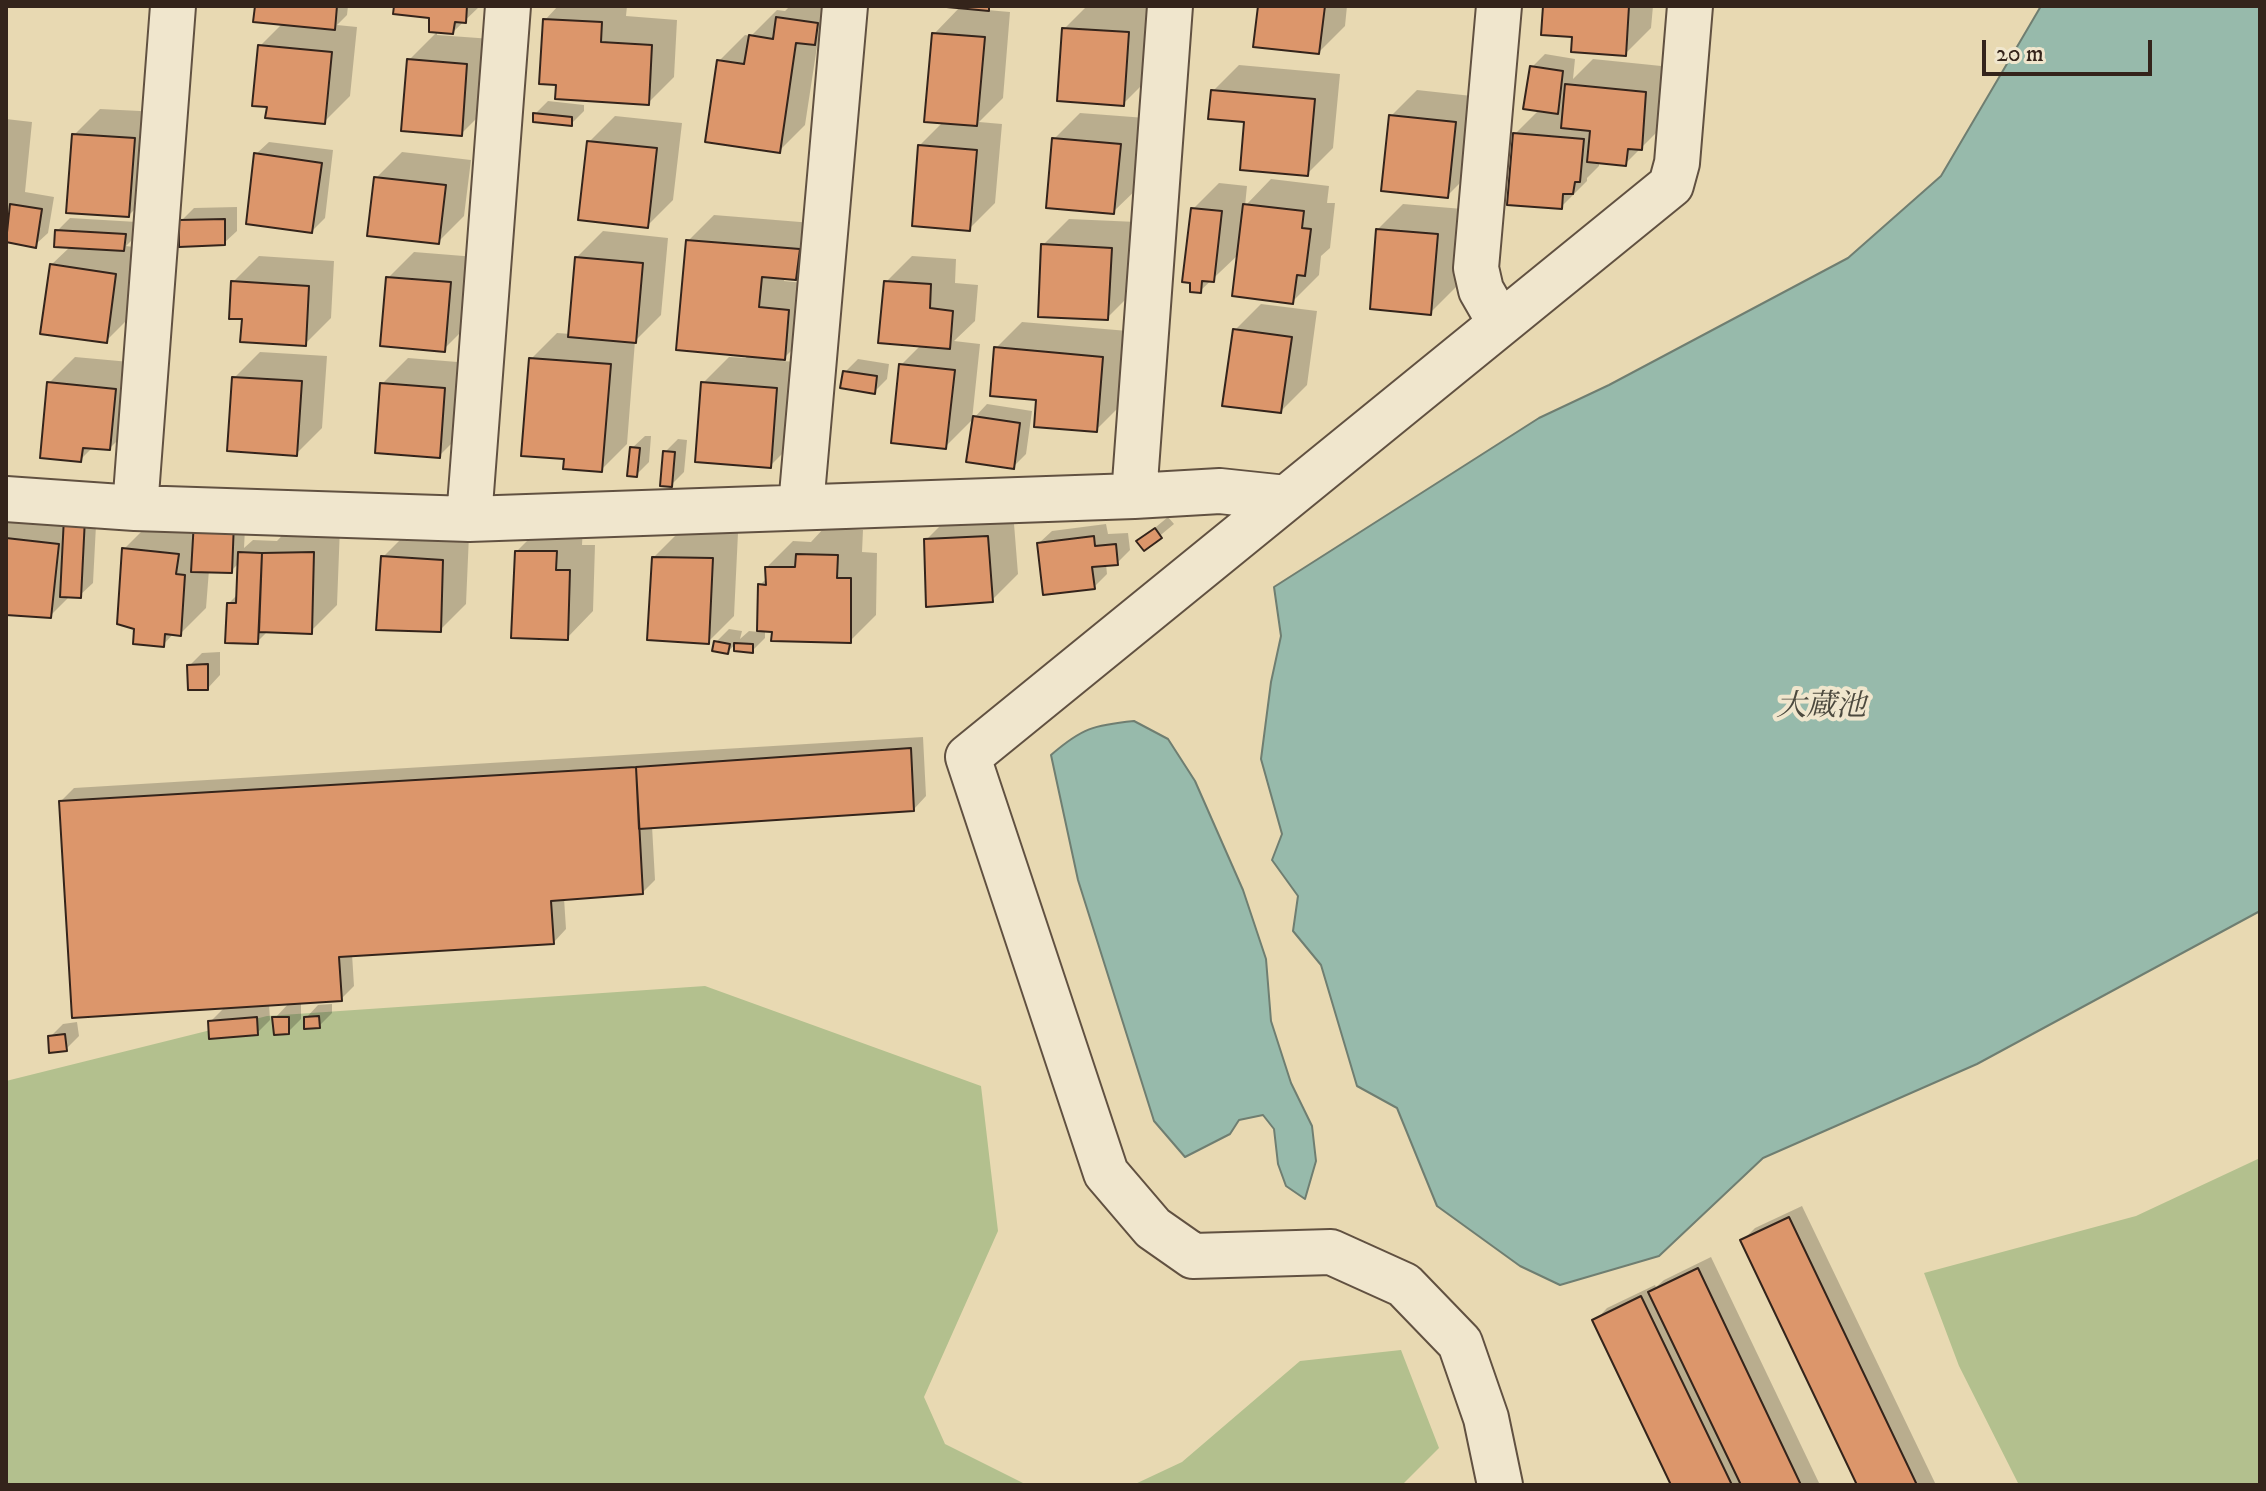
<!DOCTYPE html>
<meta charset="utf-8">
<style>
body{margin:0}
#map{position:relative;width:2266px;height:1491px;overflow:hidden;background:#e8d9b2;font-family:"IM FELL DW Pica",serif}
canvas{display:block}
.frame{position:absolute;inset:0;border:8px solid #34241b;pointer-events:none}
.scale{position:absolute;left:1982px;top:40px;width:170px;height:36px;box-sizing:border-box;border:4px solid #34241b;border-top:0;padding-left:10px;font-size:24px;line-height:28px;white-space:nowrap;color:#34241b;-webkit-text-stroke:6px #f0e6cd;paint-order:stroke}
</style>
<div id="map">
<canvas width="2266" height="1491"></canvas>
<div class="frame"></div>
<div class="scale">20 m</div>
</div>
<script>
const ctx = document.querySelector('canvas').getContext('2d');
ctx.lineJoin = 'round';
function fill(path, color) {
  ctx.fillStyle = color;
  ctx.fill(path, 'evenodd');
}
function trace(path, color, width, dash) {
  ctx.strokeStyle = color;
  ctx.lineWidth = width;
  ctx.lineCap = dash ? 'butt' : 'round';
  ctx.setLineDash(dash || []);
  ctx.stroke(path);
}
function write(font, color, halo, rows, align = 'center') {
  ctx.font = font + ' "IM FELL DW Pica","Noto Serif JP",serif';
  ctx.lineWidth = 8;
  ctx.setLineDash([]);
  ctx.textBaseline = 'middle';
  ctx.strokeStyle = halo;
  ctx.fillStyle = color;
  for (const [text, x, y, turn = 0] of rows) {
    ctx.save();
    ctx.translate(x, y);
    ctx.rotate((+turn || 0) * Math.PI / 180);
    ctx.textAlign = isNaN(turn) ? turn : align;
    if (halo) ctx.strokeText(text, 0, 0);
    ctx.fillText(text, 0, 0);
    ctx.restore();
  }
}
fill(new Path2D(`
 M705 986 981 1086 998 1231 924 1397 945 1444 1027 1485H6V1081L267 1016Z
 M2260 1158V1485H2019L1959 1366 1924 1273 2136 1216Z
 M1401 1350 1439 1448 1402 1485H1133L1182 1462 1300 1361Z`), '#b3c08e');
const water = new Path2D(`
 M2041 6H2260V911L1977 1064 1763 1158 1659 1256 1560 1285 1520 1266 1437 1206 1397 1108 1357 1086 1321 965 1293 931 1298 896 1272 860 1282 834 1261 759 1271 682 1281 636 1274 587 1539 418 1609 385 1848 258 1941 176Z
 M1134 721 1168 739 1195 781 1243 890 1266 959 1271 1021 1291 1083 1312 1126 1316 1161 1305 1199 1286 1186 1278 1164 1274 1129 1263 1115 1239 1120 1230 1134 1185 1157 1154 1121 1078 880 1051 755C1082 728 1094 725 1134 721Z`);
fill(water, '#97baab');
trace(water, '#6f7e71', 2);
fill(new Path2D(`
 M257 6H348L347 15 337 25 357 27 350 96 324 122 269 105 260 46 283 23Z
 M396 6H480L453 32 432 16Z
 M558 6H627L626 16 677 20 674 77 648 103 558 83 545 20Z
 M790 6H841L840 17 818 40 805 125 779 151 719 61 745 35 751 36 777 10 785 11Z
 M956 6H991L987 10 1010 12 1003 98 979 122 1002 124 995 203 969 229 920 145 944 121 934 34 961 6Z
 M1087 6 1154 7 1149 78 1123 104 1064 29Z
 M1260 6H1347L1345 26 1319 52Z
 M1545 6H1653L1651 28 1625 54 1574 35Z
 M437 32V35L492 39 487 108 461 134 409 60Z
 M1545 54 1575 59 1573 79 1593 59 1671 67 1667 122 1625 164 1599 161V166L1587 178V181L1561 207 1515 134 1540 109 1532 67Z
 M1239 65 1340 74 1333 148 1307 174 1213 91Z
 M1417 90 1481 97 1473 170 1447 196 1391 116Z
 M548 101 584 105V111L571 124 535 114Z
 M100 109 160 112 155 189 129 215 74 135Z
 M1080 113 1146 118 1140 186 1113 212 1054 139Z
 M615 116 682 123 673 200 647 226 589 142Z
 M6 119 32 122 25 192 54 197 48 233 35 245 10 219 6 223Z
 M269 142 333 150 325 218 312 231 256 154Z
 M402 152 471 160 464 216 438 242 376 178Z
 M1271 179 1329 186 1327 203H1335L1330 248 1321 256 1319 275 1293 301 1239 254 1200 291 1193 209 1219 183 1247 186 1245 206Z
 M1403 204 1463 209 1457 286 1431 312 1377 230Z
 M237 207V231L224 243 181 221 194 208Z
 M714 215 825 224 822 252 796 278 785 277 784 281 814 284 810 332 781 361 802 362 796 440 770 466 703 383 729 357 746 358 747 354 688 241Z
 M70 218 137 222 136 236 126 246 141 248 132 315 106 341 51 265 71 246 57 231Z
 M1069 219 1137 222 1133 292 1107 318 1043 245Z
 M603 231 668 238 661 315 635 341 627 444 601 470 566 457 531 359 557 333 571 334 577 257Z
 M414 252 476 257 470 323 444 349 388 278Z
 M259 256 334 261 331 318 305 344 244 317 233 282Z
 M912 256 956 259 955 283 978 285 975 321 954 341 980 344 972 420 987 404 1032 411 1026 454 1013 467 974 418 946 446 901 365 921 345 886 282Z
 M1261 304 1317 311 1307 385 1281 411 1235 330Z
 M1022 322 1128 331 1122 404 1096 430 1038 399 996 348Z
 M260 352 327 356 322 428 296 454 234 378Z
 M75 357 141 363 136 422 110 448 93 447 80 460 49 383Z
 M408 358 470 363 465 430 439 456 382 384Z
 M858 359 889 364 887 379 874 392 845 372Z
 M645 436H651L649 462 636 475 632 448Z
 M678 439 687 440 684 472 671 485 665 452Z
 M97 506 93 583 80 595H71L50 616 6 613V525L20 511Z
 M246 510 244 548 253 540 277 541 290 527H340L337 605 311 631 269 630 257 642 229 603 238 594 239 563 231 571 209 570 206 608 180 634 174 633 163 645 137 627 124 549 150 523Z
 M1013 511 1018 574 992 600 926 540 952 514Z
 M1168 517 1174 524 1145 548 1139 541Z
 M1106 524 1108 534 1128 533 1130 550 1117 563 1106 564 1107 574 1094 587 1039 543 1052 531Z
 M543 525 583 526 582 545H595L593 611 567 638 517 551Z
 M824 528 863 530 862 552 877 553 876 615 850 641 765 629V638L752 651 736 643 728 652 716 642 729 629 742 631 740 639 749 631 759 632 760 585 768 577 767 567 793 541 811 542Z
 M409 531 469 535 466 604 440 630 383 557Z
 M680 531 738 533 734 616 708 642 654 557Z
 M220 652V675L208 688 189 666 202 653Z
 M923 737 926 796 914 809 652 826 655 880 642 893 564 898 566 929 554 942 352 954 354 986 341 999 301 1002V1019L288 1032 275 1018 290 1002 269 1004 270 1020 257 1033 210 1022 226 1006 61 801 74 788Z
 M332 1004V1013L319 1026 306 1018 318 1005Z
 M77 1022 79 1036 66 1049 50 1037 63 1024Z
 M1802 1206 1936 1485H1859L1742 1241 1755 1228Z
 M1711 1257 1820 1485H1673L1595 1321 1607 1308 1655 1285 1656 1287 1664 1280Z`), '#0003');
const building = new Path2D(`
 M255 6H337L335 30 253 22Z
 M394 6H467L466 23 455 22 453 34 429 32V18L393 14Z
 M936 6H989V11Z
 M1258 6H1325L1319 54 1253 47Z
 M1543 6H1629L1626 56 1571 52 1572 37 1541 35Z
 M776 17 818 23 815 45 796 43 780 153 705 142 717 60 744 64 749 35 773 39Z
 M543 19 602 22 601 42 652 45 649 105 555 99 556 85 539 84Z
 M1062 28 1129 32 1124 106 1057 101Z
 M932 33 985 37 977 126 924 122Z
 M258 45 332 52 325 124 265 118 267 107 252 106Z
 M407 59 467 64 462 136 401 131Z
 M1530 66 1563 71 1558 114 1523 109Z
 M1565 84 1646 92 1642 150 1628 149 1626 166 1587 162 1590 131 1561 128Z
 M1211 90 1315 99 1308 176 1240 170 1244 122 1208 119Z
 M533 113 572 117V126L533 122Z
 M1389 115 1456 122 1448 198 1381 191Z
 M1513 133 1584 139 1580 182H1575L1573 194H1563L1562 209 1507 205Z
 M72 134 135 138 129 217 66 213Z
 M1052 138 1121 144 1114 214 1046 208Z
 M587 141 657 148 648 228 578 220Z
 M918 145 977 150 970 231 912 226Z
 M254 153 322 163 312 233 246 224Z
 M374 177 446 185 439 244 367 236Z
 M10 204 42 209 36 248 6 242Z
 M1243 204 1304 211 1302 228 1311 229 1305 276 1297 275 1293 304 1232 296Z
 M1191 208 1222 211 1214 282 1202 281 1201 293 1190 292V283L1182 282Z
 M225 219V245L179 247V220Z
 M1376 229 1438 234 1431 315 1370 309Z
 M55 230 126 234 124 251 54 247Z
 M686 240 800 249 796 280 762 277 759 307 789 310 785 360 676 350Z
 M1041 244 1112 248 1108 320 1038 317Z
 M575 257 643 263 636 343 568 337Z
 M50 264 116 274 107 343 40 334Z
 M386 277 451 282 445 352 380 346Z
 M231 281 309 286 306 346 240 342 242 319H229Z
 M884 281 931 284 930 308 953 311 950 349 878 343Z
 M1233 329 1292 337 1281 413 1222 406Z
 M994 347 1103 357 1097 432 1034 427 1036 400 990 396Z
 M529 358 611 364 602 472 563 469 564 459 521 456Z
 M899 364 955 370 946 449 891 443Z
 M843 371 877 376 875 394 840 388Z
 M232 377 302 381 297 456 227 451Z
 M47 382 116 389 110 450 83 448 81 462 40 458Z
 M701 382 777 388 771 468 695 462Z
 M380 383 445 388 440 458 375 453Z
 M973 416 1020 423 1014 469 966 462Z
 M630 447 640 448 637 477 627 476Z
 M663 451 675 452 672 487 660 486Z
 M64 517 85 518 81 598 60 597Z
 M194 521 234 522 232 573 191 572Z
 M1155 528 1162 538 1144 551 1136 541Z
 M988 536 993 602 926 607 924 539Z
 M1094 536 1095 546 1116 544 1118 565 1092 567 1095 589 1043 595 1037 543Z
 M6 538 59 544 51 618 6 615Z
 M122 548 179 554 176 574 185 575 181 636 165 634 164 647 133 644 134 629 117 624Z
 M515 551H557L556 570H570L568 640 511 638Z
 M238 552 262 553 258 644 225 643 227 603H236Z
 M314 552 312 634 259 632 262 553Z
 M796 554 838 555 837 578H851V643L771 641 772 632 757 631 758 584 766 585 765 567H795Z
 M381 556 443 560 441 632 376 630Z
 M652 557 713 558 709 644 647 640Z
 M714 641 730 644 728 654 712 651Z
 M734 643 753 644V653L734 651Z
 M208 664V690H188L187 665Z
 M911 748 914 811 639 829 636 767Z
 M636 767 643 894 551 901 554 944 339 957 342 1001 72 1018 59 801Z
 M319 1016 320 1028 304 1029V1017Z
 M257 1017 258 1035 209 1039 208 1021Z
 M272 1017H289V1034L274 1035Z
 M65 1034 67 1051 49 1053 48 1036Z
 M1789 1217 1917 1485H1857L1740 1240Z
 M1698 1268 1801 1485H1741L1648 1292Z
 M1641 1296 1732 1485H1671L1592 1320Z`);
fill(building, '#dc966b');
trace(building, '#34241b', 2);
const minor = new Path2D(`
 M1499 6 1476 268 1481 290 1500 323
 M1134 496 1170 6
 M6 499 135 508 469 519 1134 496 1220 491 1286 498
 M801 506 845 6
 M135 508 173 6
 M469 519 508 6
 M1500 1485 1486 1418 1460 1343 1404 1285 1331 1252 1193 1256 1153 1228 1106 1173 968 757 1671 185 1677 163 1690 6`);
trace(minor, '#615141', 48);
trace(minor, '#f0e6cd', 44);
write('italic 30px', '#4d4a3f', '#f0e6cd', [
 ["大蔵池",1821,709]
]);
</script>
